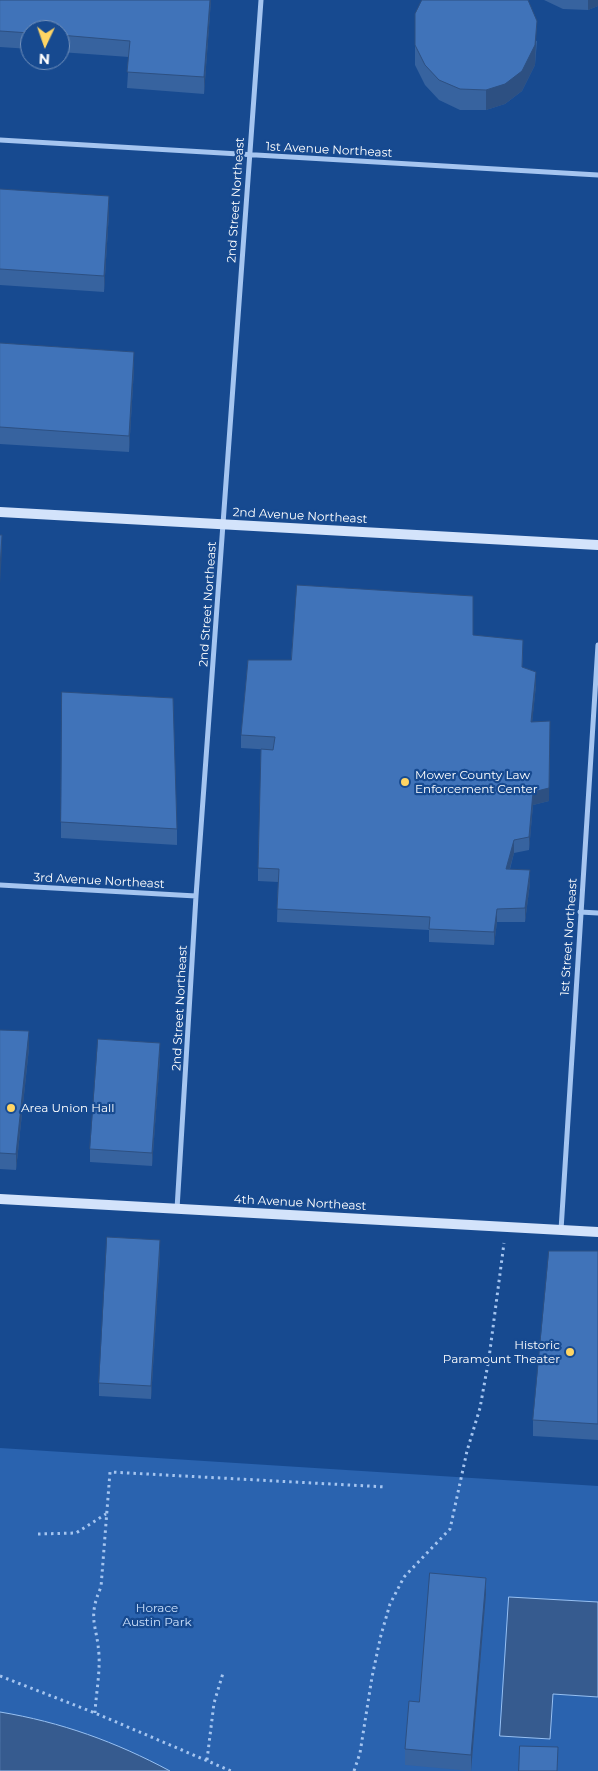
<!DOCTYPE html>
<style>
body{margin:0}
#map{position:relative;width:598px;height:1771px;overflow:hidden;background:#174a90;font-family:Montserrat,sans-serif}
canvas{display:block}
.north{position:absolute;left:20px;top:20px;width:50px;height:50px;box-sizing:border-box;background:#174a90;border:1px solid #7492bc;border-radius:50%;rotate:183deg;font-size:14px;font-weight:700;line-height:20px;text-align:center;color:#fff}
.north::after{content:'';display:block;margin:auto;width:18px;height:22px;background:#ffd564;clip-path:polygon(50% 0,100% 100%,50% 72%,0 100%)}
</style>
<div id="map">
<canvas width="598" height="1771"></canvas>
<div class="north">N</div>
</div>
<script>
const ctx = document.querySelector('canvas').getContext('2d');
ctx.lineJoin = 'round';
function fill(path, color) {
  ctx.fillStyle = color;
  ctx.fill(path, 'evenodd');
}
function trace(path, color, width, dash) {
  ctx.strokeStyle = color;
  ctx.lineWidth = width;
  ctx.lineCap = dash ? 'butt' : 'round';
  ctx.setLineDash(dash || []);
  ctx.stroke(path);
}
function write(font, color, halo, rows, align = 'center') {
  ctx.font = font + ' Montserrat,sans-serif';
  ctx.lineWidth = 4.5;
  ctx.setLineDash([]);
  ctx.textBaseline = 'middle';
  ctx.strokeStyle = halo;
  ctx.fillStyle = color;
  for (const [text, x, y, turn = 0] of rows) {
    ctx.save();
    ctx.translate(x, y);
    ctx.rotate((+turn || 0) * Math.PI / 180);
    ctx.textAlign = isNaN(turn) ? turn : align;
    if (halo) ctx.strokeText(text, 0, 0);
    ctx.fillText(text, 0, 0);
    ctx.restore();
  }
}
fill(new Path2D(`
 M0 1448 598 1486V1771H0Z`), '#2a63af');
const water = new Path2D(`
 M509 1597 598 1602V1697L553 1694 550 1739 500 1736Z
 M0 1712C61 1722 116 1742 170 1771H0Z`);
fill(water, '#365b8f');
trace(water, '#97c0f2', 1);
trace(new Path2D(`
 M38 1534 76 1533 106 1514
 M0 1676 95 1713 231 1771
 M95 1713C96 1694 100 1674 99 1655 97 1624 87 1619 101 1587L110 1472 386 1487
 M207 1760 214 1703 223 1673
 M354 1771 360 1753 372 1677 381 1635 390 1604 404 1577 450 1529 467 1451 480 1408 489 1358 504 1243`), '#a5c5f0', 3, [2.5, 4]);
trace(new Path2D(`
 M0 140 598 175
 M0 885 196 896
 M580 912 598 913
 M177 1209 196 896 261 0
 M561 1230 598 645`), '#a5c5f0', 5);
trace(new Path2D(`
 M0 512 598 545
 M0 1199 598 1232`), '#d3e3fb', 10);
fill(new Path2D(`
 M0 0H211L204 94 127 88 129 57 60 52V30H30V49L0 47Z
 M544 0H598V6L588 10 563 9Z
 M415 14 537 41 535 65 522 91 505 104 486 110H460L439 100 425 85 415 65Z
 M0 189 109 212 104 292 0 285Z
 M0 343 134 368 129 452 0 444Z
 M473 635 523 653 522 667 536 685 532 722 549 801 533 805 529 850 514 853 510 869 530 883 525 922H497L494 945 429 942V930L277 922 278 882 258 881V868L273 750 241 748V735L291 660Z
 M61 822 177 829V845L61 838Z
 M0 1030 29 1048 16 1170 0 1169Z
 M160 1057 152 1166 90 1162V1149Z
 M598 1251V1440L533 1436V1420Z
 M160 1253 151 1399 99 1396V1383Z
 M486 1594 471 1771 405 1765V1749L419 1702Z`), '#37639f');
fill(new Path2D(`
 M210 0H211L204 94V77Z
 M588 0H598V6L588 10Z
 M537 21 535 65 522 91 505 104 486 110V90Z
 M109 196V212L104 292V276Z
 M134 352V368L129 452V436Z
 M2 535V551L0 584V568Z
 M536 672V685L531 735V722Z
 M550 721 549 801 533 805 529 850V837L533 792Z
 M514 840V853L506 882V869Z
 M530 870V883L525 922V908Z
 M497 909V922L494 945V932Z
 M29 1031V1048L16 1170V1154Z
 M160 1043V1057L152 1166V1153Z
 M160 1240V1253L151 1399V1386Z
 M486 1578V1594L471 1771V1755Z`), '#2d5082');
const building = new Path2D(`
 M0 0H210L204 77 127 72 130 41 60 35V30H30V33L0 31Z
 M422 0H528L537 21 535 45 522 71 505 84 486 90 460 89 439 80 425 65 415 45V14Z
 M0 189 109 196 104 276 0 269Z
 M0 343 134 352 129 436 0 427Z
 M0 535H2L0 568Z
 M297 585 473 596V635L523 640 522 667 536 672 531 722 550 721 549 788 533 792 529 837 514 840 506 869 530 870 525 908 497 909 494 932 429 929 430 917 277 909 279 869 258 868 261 749 273 750 275 737 241 735 248 660H291Z
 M62 692 173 698 177 829 61 822Z
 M0 1030 29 1031 16 1154 0 1153Z
 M98 1039 160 1043 152 1153 90 1149Z
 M107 1237 160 1240 151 1386 99 1383Z
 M549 1251H598V1424L533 1420Z
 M430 1573 486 1578 471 1755 405 1749 409 1701 419 1702Z
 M520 1746 558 1747 557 1771H519Z`);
fill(building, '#4073b9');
trace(building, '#2d5082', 1);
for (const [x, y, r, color] of [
 [405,782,5,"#ffd564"],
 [11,1108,5,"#ffd564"],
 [570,1352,5,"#ffd564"]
]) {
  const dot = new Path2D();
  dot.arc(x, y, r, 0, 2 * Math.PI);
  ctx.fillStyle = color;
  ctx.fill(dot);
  trace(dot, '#174a90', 2);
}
write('12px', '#fff', '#174a90', [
 ["1st Avenue Northeast",329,150,3],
 ["2nd Street Northeast",236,200,-86],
 ["2nd Avenue Northeast",300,516,3],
 ["2nd Street Northeast",208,604,-86],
 ["3rd Avenue Northeast",99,881,3],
 ["1st Street Northeast",569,937,-86],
 ["2nd Street Northeast",180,1008,-87],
 ["4th Avenue Northeast",300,1203,3]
]);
write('12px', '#fff', '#174a90', [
 ["Mower County Law",415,775],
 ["Enforcement Center",415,789],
 ["Area Union Hall",21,1108],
 ["Historic",560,1345,"right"],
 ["Paramount Theater",560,1359,"right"]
], 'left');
write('12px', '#cbe0fb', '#174a90', [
 ["Horace",157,1608],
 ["Austin Park",157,1622]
]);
</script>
